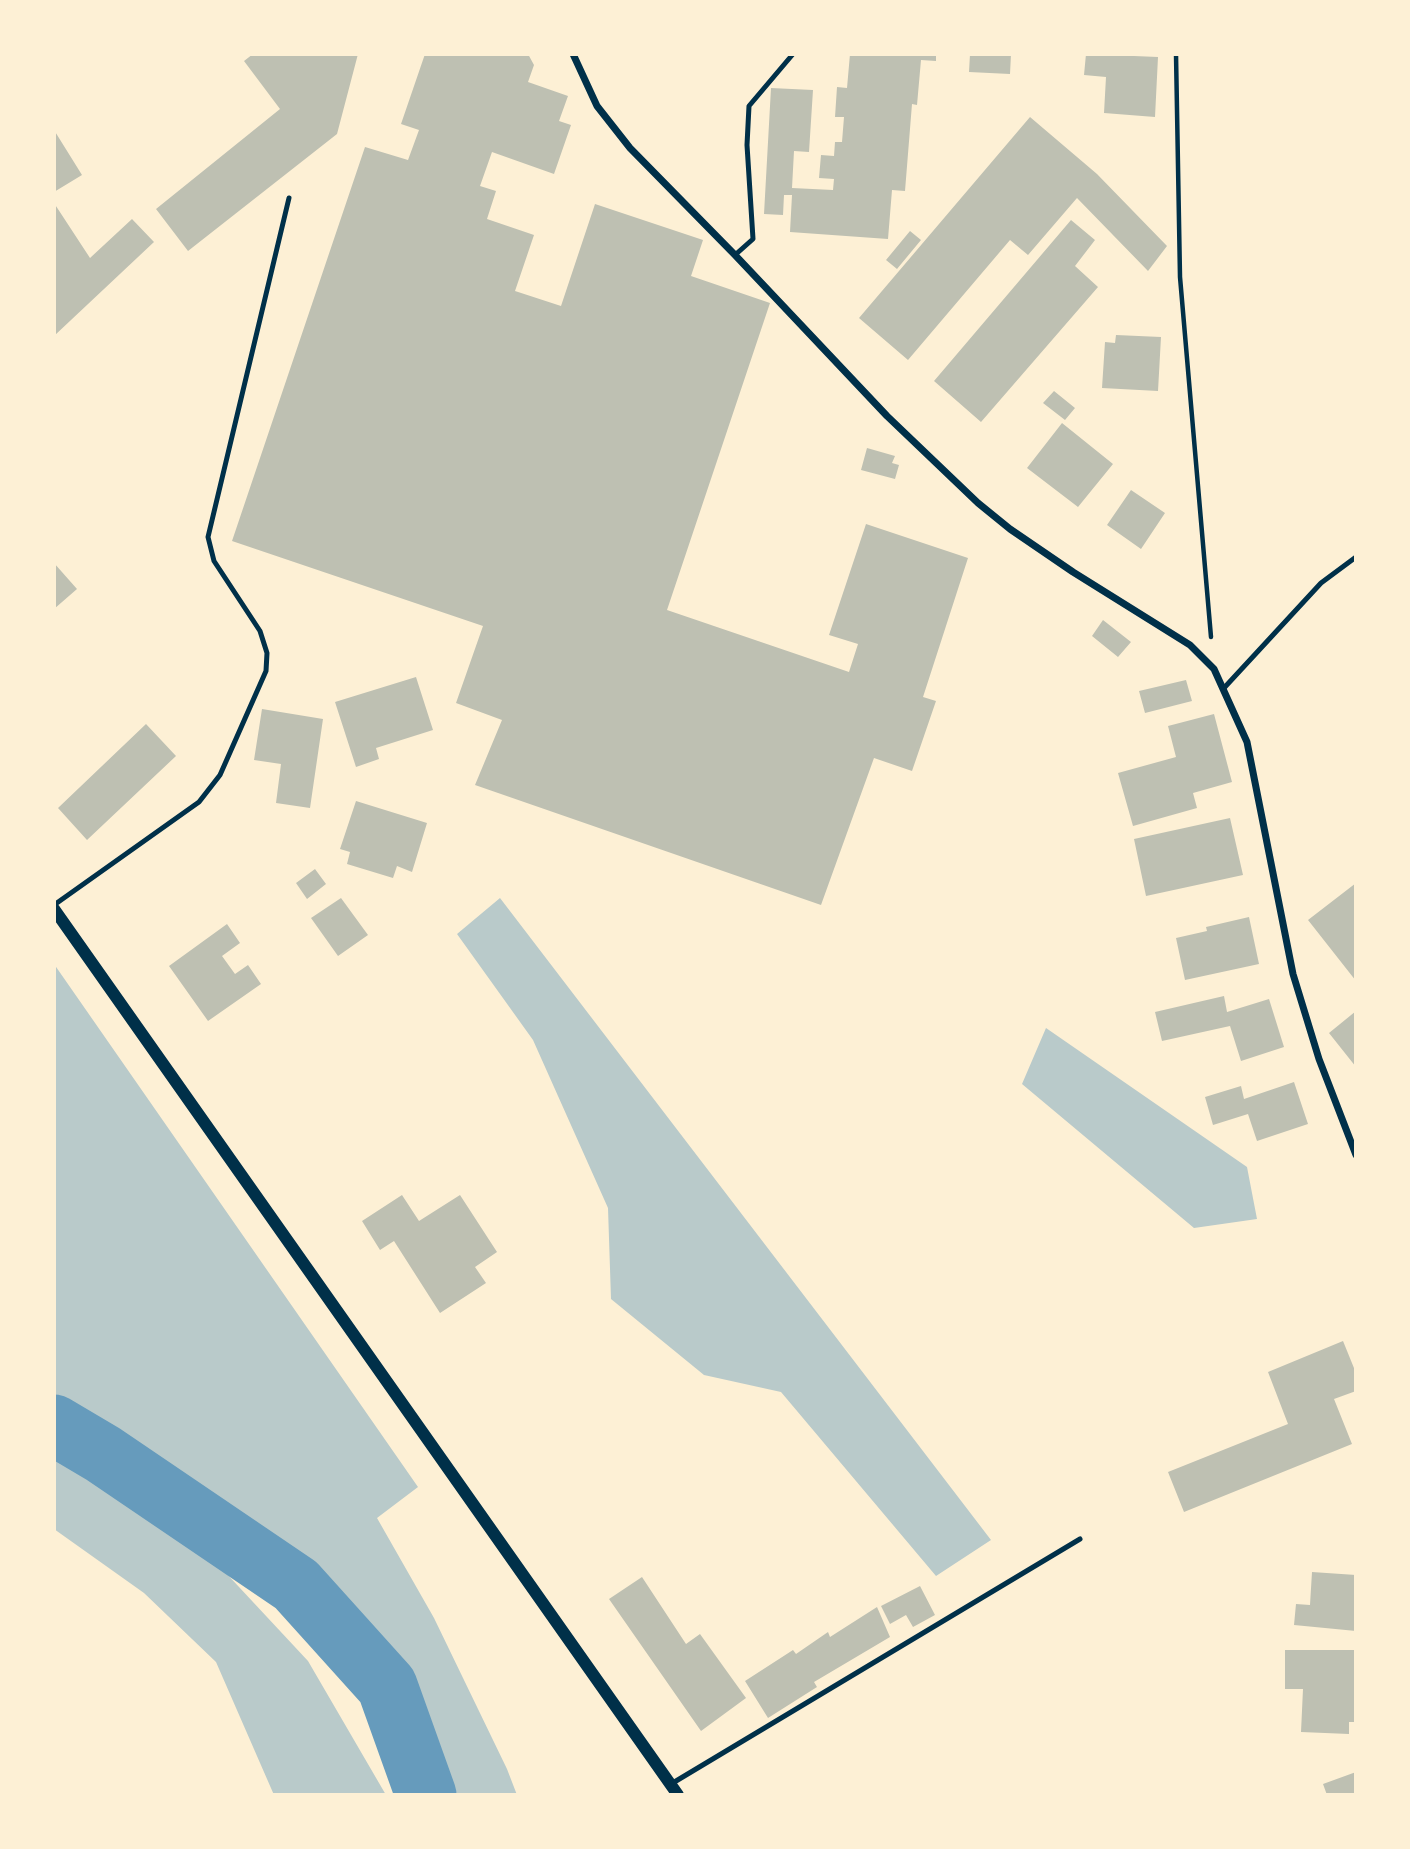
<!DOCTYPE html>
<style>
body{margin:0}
#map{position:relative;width:1410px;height:1849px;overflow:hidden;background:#fdf0d5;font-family:Barlow,sans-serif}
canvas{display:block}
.frame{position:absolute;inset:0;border:56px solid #fdf0d5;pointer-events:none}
</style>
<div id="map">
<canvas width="1410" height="1849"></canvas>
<div class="frame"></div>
</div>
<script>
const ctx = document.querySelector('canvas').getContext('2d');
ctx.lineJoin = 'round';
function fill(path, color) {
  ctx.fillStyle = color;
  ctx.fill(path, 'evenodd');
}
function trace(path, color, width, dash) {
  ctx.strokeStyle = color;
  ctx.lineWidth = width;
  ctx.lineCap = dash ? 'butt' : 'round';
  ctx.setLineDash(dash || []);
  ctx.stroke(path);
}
fill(new Path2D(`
 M500 898 991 1540 936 1576 781 1392 704 1375 611 1299 608 1208 533 1040 457 934Z
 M54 964 418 1487 377 1518 434 1618 507 1769 517 1795H456L383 1644 315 1563 54 1400Z
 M1046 1028 1247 1167 1257 1219 1194 1228 1022 1084Z
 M54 1459 198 1543 308 1661 386 1795H274L216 1662 144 1593 54 1529Z`), '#b9caca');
trace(new Path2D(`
 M54 1425 103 1454 296 1585 387 1686 426 1795`), '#669bbc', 61);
fill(new Path2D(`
 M253 54H358L337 134 188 251 156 209 280 109 244 61Z
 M425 54H528L534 65 528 82 568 96 559 121 571 125 554 174 492 152 480 186 496 191 487 219 534 235 515 291 561 306 595 204 703 240 691 276 770 303 667 610 849 672 858 644 829 635 866 524 968 558 923 697 936 701 912 771 874 758 821 905 475 785 502 720 456 703 483 626 232 541 365 147 408 160 419 130 401 124Z
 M850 54H936V61L921 60 917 105 912 104 905 191 892 190 888 239 790 232 792 195H784L783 215 764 214 771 88 813 90 809 152 794 151 792 188 833 190 834 179 819 178 821 155 834 156 835 142H842L844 117H835L837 87 847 88Z
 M970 54H1011L1010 74 969 72Z
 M1086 54 1158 57 1155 117 1104 113 1106 77 1084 75Z
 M1030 117 1097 174 1167 246 1148 271 1077 198 1028 255 1010 240 908 360 859 318Z
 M54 130 82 175 54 192Z
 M54 203 90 258 132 219 154 242 54 336Z
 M1071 220 1095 240 1075 266 1098 287 981 422 934 381Z
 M910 231 921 240 897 269 886 260Z
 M1116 335 1161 337 1158 391 1102 388 1105 342 1115 343Z
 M1054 391 1075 408 1065 420 1043 403Z
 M1062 423 1113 464 1078 507 1027 468Z
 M867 448 895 456 892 463 899 465 895 479 861 470Z
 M1131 490 1165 513 1141 549 1107 525Z
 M54 563 77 589 54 609Z
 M1103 620 1131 642 1118 657 1092 636Z
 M416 677 433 730 376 748 379 759 356 767 335 702Z
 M1186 680 1192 701 1145 713 1139 691Z
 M262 709 323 719 310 808 276 803 281 764 254 760Z
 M1214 714 1232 782 1193 793 1197 808 1133 826 1118 773 1176 757 1168 726Z
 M146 724 176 756 87 840 58 808Z
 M356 801 427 823 412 872 397 866 393 878 347 864 350 852 340 849Z
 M1230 818 1243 875 1146 896 1134 839Z
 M315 869 326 884 307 899 296 883Z
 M1356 883V981L1308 920Z
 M341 898 368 935 338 956 311 918Z
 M1249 917 1259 964 1185 980 1176 938 1207 931 1206 927Z
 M227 924 240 943 222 956 235 974 248 965 261 984 208 1021 169 966Z
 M1224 996 1227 1012 1269 999 1284 1047 1241 1061 1230 1026 1162 1041 1155 1012Z
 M1356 1011V1067L1329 1033Z
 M1294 1082 1308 1124 1257 1141 1248 1114 1213 1125 1205 1097 1241 1086 1244 1099Z
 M402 1195 419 1221 460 1195 497 1252 475 1267 486 1283 440 1313 394 1241 380 1250 362 1221Z
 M1343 1341 1356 1373V1391L1334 1399 1352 1444 1184 1512 1168 1472 1288 1424 1268 1372Z
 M1312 1572 1356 1575V1631L1294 1625 1296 1604 1310 1605Z
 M642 1577 686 1644 700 1634 746 1698 701 1731 609 1599Z
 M920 1586 935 1615 913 1627 906 1615 890 1624 881 1606Z
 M877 1607 890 1637 814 1682 817 1687 768 1718 745 1681 793 1650 796 1654 828 1632 830 1637Z
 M1285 1650H1356V1722H1349V1734L1301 1732 1303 1689H1285Z
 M1356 1772V1795H1327L1323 1784Z`), '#bec0b2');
trace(new Path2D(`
 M1176 54 1180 277 1211 637`), '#003049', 4.5);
trace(new Path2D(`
 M735 255 753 239 747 145 749 106 793 54
 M1224 688 1321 583 1356 557
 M54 905 199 802 220 775 266 671 267 653 260 631 214 561 208 537 289 198
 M671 1784 1080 1539`), '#003049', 5);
trace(new Path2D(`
 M573 54 597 106 630 148 735 255 887 416 978 503 1010 529 1073 572 1190 645 1214 669 1247 742 1293 974 1319 1059 1356 1155`), '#003049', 7);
trace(new Path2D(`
 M54 909 678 1795`), '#003049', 12);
</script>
